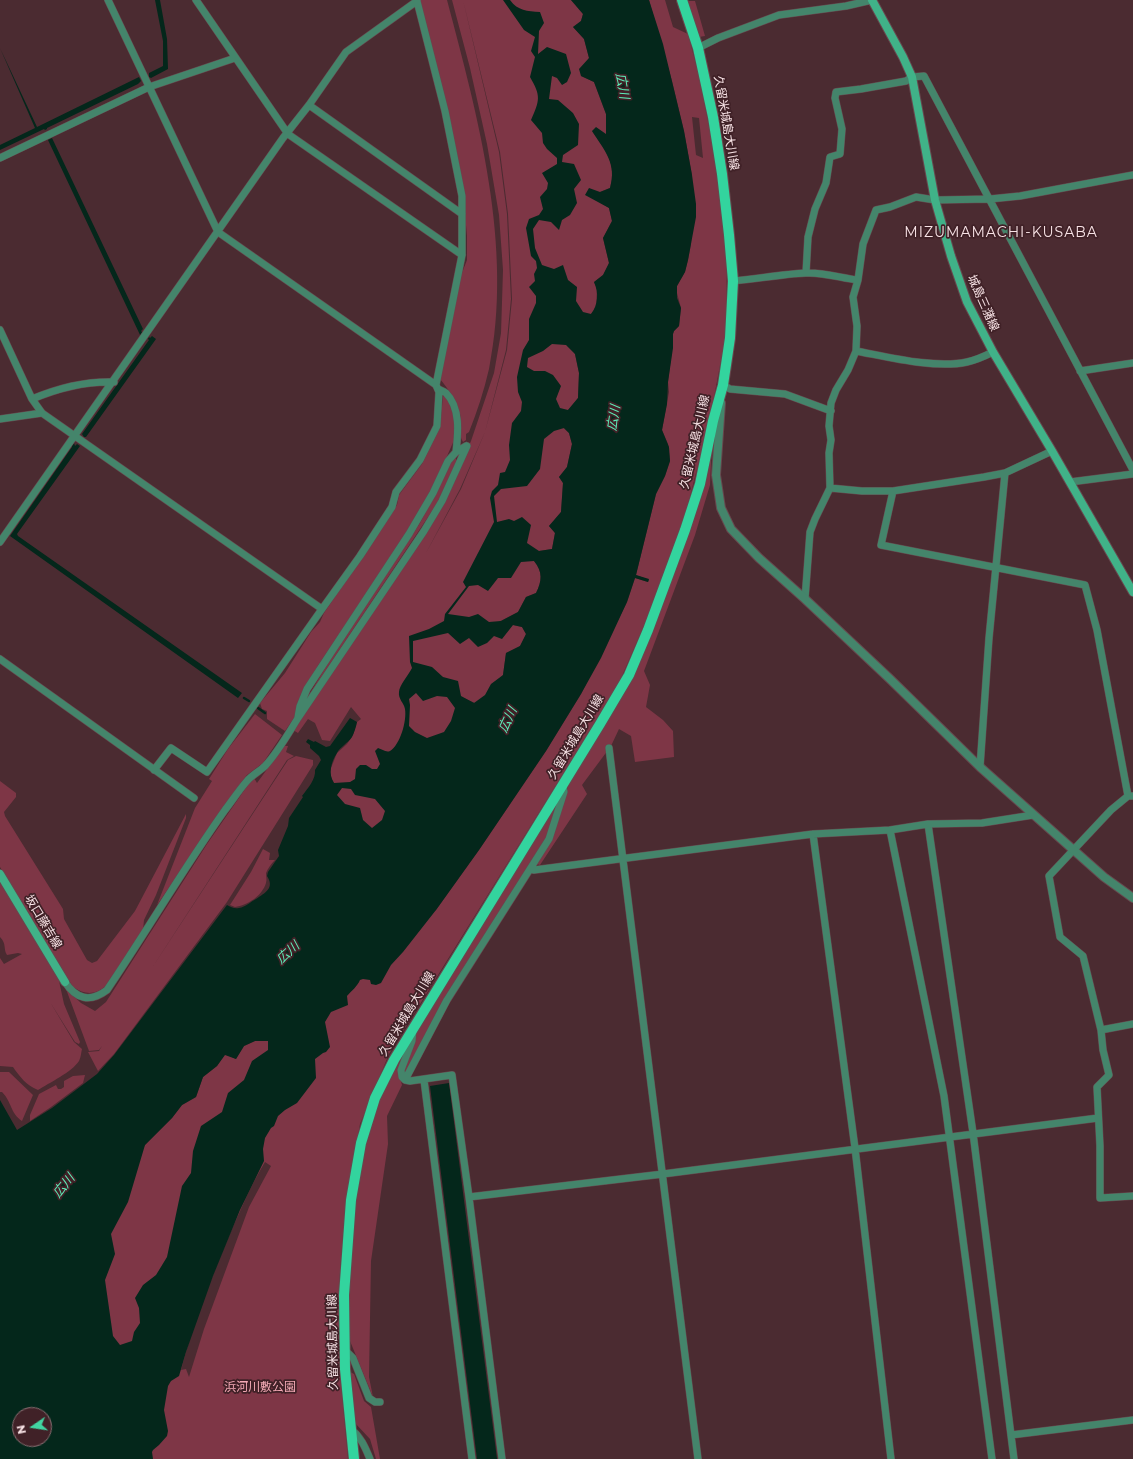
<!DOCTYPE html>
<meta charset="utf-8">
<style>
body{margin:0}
#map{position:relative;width:1133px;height:1459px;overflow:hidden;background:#4b2b31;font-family:Montserrat,sans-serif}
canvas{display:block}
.north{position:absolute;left:12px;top:1407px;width:40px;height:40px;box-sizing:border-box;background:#402127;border:1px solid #8a6f73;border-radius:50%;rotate:257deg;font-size:11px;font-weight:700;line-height:16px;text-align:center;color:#f8e3e6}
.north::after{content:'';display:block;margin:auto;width:14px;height:18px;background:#41d4a1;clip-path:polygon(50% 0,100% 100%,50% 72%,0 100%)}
</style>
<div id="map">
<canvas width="1133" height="1459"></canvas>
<div class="north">N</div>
</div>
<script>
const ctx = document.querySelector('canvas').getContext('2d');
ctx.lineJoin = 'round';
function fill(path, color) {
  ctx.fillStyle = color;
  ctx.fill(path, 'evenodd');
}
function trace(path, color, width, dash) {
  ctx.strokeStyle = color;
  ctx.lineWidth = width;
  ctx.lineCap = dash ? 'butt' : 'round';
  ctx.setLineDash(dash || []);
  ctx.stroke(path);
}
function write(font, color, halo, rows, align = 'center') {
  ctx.font = font + ' Montserrat,"Noto Sans JP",sans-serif';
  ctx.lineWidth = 3.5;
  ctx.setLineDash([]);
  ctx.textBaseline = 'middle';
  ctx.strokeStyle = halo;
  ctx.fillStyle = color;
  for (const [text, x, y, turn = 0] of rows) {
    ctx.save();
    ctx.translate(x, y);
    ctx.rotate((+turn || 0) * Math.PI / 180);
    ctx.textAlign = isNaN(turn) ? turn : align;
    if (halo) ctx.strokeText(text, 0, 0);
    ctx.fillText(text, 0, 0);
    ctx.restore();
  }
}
fill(new Path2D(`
 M419 0H447C478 117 514 247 489 369 484 391 477 412 469 432L466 434V440L463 442C458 434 462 424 460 414 457 401 448 389 440 379L460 278 467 260V236L465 214Z
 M452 0H463L499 152 507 214 511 299 506 350 485 432 460 489 426 553 461 489 485 432 507 350 512 299 508 214 500 152 463 0H571L583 14 581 21 573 27 584 39 589 58 581 76 594 82 606 114V135L592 131C606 151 617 163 610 188L600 192 601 203 609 208 612 221 603 238 609 263 603 275 594 282 597 289 596 307 591 314 561 327 575 354 579 373 578 398 568 410 536 441 559 424 569 433 572 444 567 467 559 477 563 483 561 512 549 526 555 533 552 549 539 551 519 558 534 561C543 572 542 581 536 593L526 597 518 612 487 628 513 625 522 627 526 634 520 646 506 653 503 675 484 707 443 689 461 712 394 796 386 840 333 808 334 783 329 773 337 753 347 744 353 735 357 722 361 719 351 707 330 741 322 740 315 723 308 719 298 733 293 730 443 504 471 441 494 373 501 333 502 302 503 270 499 215 487 144 470 68Z
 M649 0H665L673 27 688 34 699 76 716 162 727 253 726 334 710 418 685 516 653 605 618 685 389 1054 360 1124 345 1209 339 1285 341 1384 348 1459H110L145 1350 93 1354 109 1198 145 1145 172 1118 182 1105 196 1097 203 1077 217 1066 225 1054 236 1059 244 1046 255 1041 347 976 436 910 479 850 546 751 581 694 627 602 635 578 648 582 649 580 636 575 656 494 665 476 670 461 668 444 662 430 669 392 668 382 673 342V334L674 331 679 326 681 308 677 293V286L685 272 688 260 691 244 692 175 684 131 672 81ZM692 117 699 118 703 158 696 155ZM265 1162 271 1166 249 1207 204 1329 189 1377 186 1369 181 1370C193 1324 211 1279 229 1236 240 1211 251 1185 265 1162Z
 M687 1H695L705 36 699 37Z
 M443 396 446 397 449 401 453 412 456 427 455 438 433 488 416 520 319 664 301 695 294 718 285 731 267 719V711L262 709 260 703 285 673 311 632 320 622 324 613 397 505 399 495 422 464 440 427Z
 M712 442 710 485 695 535 644 671 650 685 646 707 663 720 673 731 674 757 635 762 631 736 619 729 611 746 582 785 587 794 540 865 536 864 550 841 569 784 639 665 689 532Z
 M456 458V463L440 499 306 700 334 653 420 523 453 459Z
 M255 714 282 735 263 763 247 775 240 784 157 905 195 808 212 781 209 779 228 749Z
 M284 746H288L286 752 294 756 287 760 150 971 288 760 296 756 313 760V765L227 902 114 1054 98 1071 88 1052 99 1051 102 1046 99 1050 89 1051 66 989 81 1003 95 1011 106 1002 207 844 250 782 254 778 257 783Z
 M0 781 16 793V797L4 812 5 816 63 909 64 919 87 960 92 963 97 961 135 911 186 814V818L156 895 144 920 143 930 106 986C95 995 85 995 73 987L0 867Z
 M561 795 547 837 405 1074 404 1068 417 1031Z
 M263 849 270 853 269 860H275C271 864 268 868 266 873 266 876 267 880 266 883 262 896 248 905 235 907L230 905 251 872Z
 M0 879 58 976 64 1004 80 1042 79 1044 75 1042 50 1002 74 1042 82 1049C81 1053 81 1057 79 1061 72 1072 49 1083 38 1090 26 1085 20 1077 13 1067L0 1066V958L4 964 22 954 18 953 7 955C3 949 7 944 0 937Z
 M408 1043 400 1078 402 1085 387 1116 388 1144 371 1261 369 1377 373 1397 350 1341 349 1285 356 1199 366 1145 380 1098Z
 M0 1072H9L33 1095 22 1121C10 1113 12 1102 2 1092H0Z
 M85 1075 83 1083 51 1107 30 1121V1115L39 1094 56 1085 58 1089H61L64 1087V1081L73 1076Z
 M350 1372 354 1374 364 1401 371 1407 380 1459H376L370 1439 354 1422Z`), '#7e3646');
fill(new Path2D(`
 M155 0H160L167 39 168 69 151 78 149 77V73L163 66V41Z
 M503 0H510C518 11 527 11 540 12L544 23 539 31 538 54 547 47 566 54 571 73 567 82 562 85 557 78 552 76 549 99 558 100 573 113 579 124 578 145 563 155 562 162 574 164 581 180 574 189 577 203 570 215 562 220 559 230 551 222 539 220 533 229 535 248 542 265 554 269 563 265 568 280 577 287 576 301 583 312 591 314C598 305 599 293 594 282L603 275 609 263 603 238 612 221 609 208 585 195 589 188 600 192 610 188C617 164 605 151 592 131L596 127 606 134V114L594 82 581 76 579 69 589 58 584 39 573 27 581 21 583 14 571 0H649L663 44 684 131 692 175 696 204V217L688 260 685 272 677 286V298L681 308 679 326 674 331 673 334V348L668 382 667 404 662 430 669 447 670 461 665 476 656 494 636 575 649 579 648 582 635 578 627 602 601 658 581 694 546 751 479 850 436 910 403 952 391 965 381 983 376 985 371 984 370 980 363 979 360 980C357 987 352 990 347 996L348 1005 331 1012 325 1022 330 1047 326 1052 323 1053 315 1059 316 1078 297 1103 285 1110 278 1116 274 1126 271 1128 265 1138 263 1149 264 1161 240 1210 213 1276 186 1352 179 1376 171 1381 168 1386 164 1410 168 1431 167 1436 159 1445 153 1450 152 1452 153 1459H0V1100L17 1130 52 1108 97 1074 114 1055 227 905C231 907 234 909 239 908 246 907 250 902 256 899 265 893 275 888 267 876L268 872 279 856 278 850 288 826 289 818 303 797 302 796C308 788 316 779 315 770L321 760 319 756 310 748V745L306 742 308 739 314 742 315 741 326 747 330 746 350 718 357 722C356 727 354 733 352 737 348 743 340 747 337 753 331 762 328 774 334 783L350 782 355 779 356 769 360 765H366L372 769H377L380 764 375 751 378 748C382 749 386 753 390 751 400 745 407 721 405 709 404 703 398 699 399 692 399 686 409 674 412 668L410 662 409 636 429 629 444 621 445 614 466 587 463 582 494 522 490 498 492 491 498 485 500 473 505 472 510 460 509 445 512 423 521 411 522 402 518 392 517 377 523 350 529 340V319L536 303V296L529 287 535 281 534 274 537 268 536 261 531 256 526 228 529 219 539 215 543 209 540 197 547 189 548 183 542 173 557 164V158L547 149 543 143 542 133 531 120C540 100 541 96 530 77L535 57 531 51 535 37 524 30ZM552 344 566 345 575 354 579 373 578 398 568 410 560 408 556 399 561 386 553 375 545 371H534L527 367 528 358 543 351ZM564 428 569 433 572 444 567 467 559 477 563 483 561 512 549 526 555 533 552 549 539 551 527 543 531 525 522 517 514 521 509 519 497 522 494 496 501 489 527 486 540 469 544 439 554 431ZM534 561C543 572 542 581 536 593L526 597 518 612 501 621 489 622 478 614 469 617 448 614 469 586 478 585 488 591 498 578H511L521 562ZM513 625 522 627 526 634 520 646 506 653 503 675 491 684 485 695 474 703 461 696 458 681 443 677 432 667 413 662V641L448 633 460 644 469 638 478 647 487 643 494 636 502 639ZM416 693 423 701 437 696 447 697 455 708 451 721 444 732 427 738 415 732 409 726 410 705 409 699ZM342 788 351 789 355 795 375 799 385 811 382 820 372 828 363 820 360 808 345 804 337 795ZM255 1041H268V1050L252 1061 244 1080 228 1093 222 1112 201 1126 193 1151 191 1173 182 1186 167 1257 156 1275 143 1285 135 1298 139 1308 140 1323 134 1332 132 1341 120 1345 113 1336 105 1280 115 1254 111 1234 128 1202 145 1145 172 1118 182 1105 196 1097 203 1077 217 1066 225 1055 236 1059 244 1046ZM20 1415H44V1439H20Z
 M0 48 37 127 139 77 141 81 138 84 47 128V129L45 130 44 129 0 150V145L35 128Z
 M52 138 143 329 141 331 143 333 141 337 48 140Z
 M152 336 156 339 86 437H84L82 434 149 340 148 339 149 337 150 338Z
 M74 443 75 446 77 444 80 446 17 534 18 536 242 693 238 698 10 536 72 447 71 446Z
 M449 1083 497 1459H477L430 1086Z`), '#04271b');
trace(new Path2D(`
 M244 698 249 701
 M258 708 265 713`), '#04271b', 2.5);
const minor = new Path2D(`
 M108 0 218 232 436 385 439 392 437 426 420 460 396 492 392 507 360 556 322 609 207 772 171 748 154 770
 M196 0 288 134 462 255
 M417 1 445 111 462 196V255L436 385
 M698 48 718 38 779 15 846 6 872 0
 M309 105 462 214
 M0 158 149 87 235 58
 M806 273 808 237 815 209 826 183 830 157 840 154 842 129 835 98 836 92 861 89 906 81 912 77 924 76 1133 470
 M733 281C757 279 782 274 806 273 823 272 841 278 858 280
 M0 330 32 399 42 413 322 609
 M856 351C888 357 935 369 967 362 976 360 985 356 993 352
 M1080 371 1133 363
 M723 385 730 389 785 394 831 411
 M438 389C440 390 444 391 446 393 461 408 458 434 456 452
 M32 399C58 388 85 381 114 382
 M0 419 42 413
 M1070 482 1133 474
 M830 488 862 491H893L984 477 1005 473 1052 451
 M893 491 881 545 1085 585 1097 630 1128 796
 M0 542 283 138 309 105 346 52 417 1 416 0
 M805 599 810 532 815 519 830 488 829 453 831 440 829 426 831 403 836 390 848 370 856 351 857 326 853 297 858 280 863 244 876 210 890 207 916 197 935 200 990 199 1020 196 1133 175
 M0 659 194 798
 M298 717 300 706 307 689 409 534 433 493 448 461 456 452 466 446
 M609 748 698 1459
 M980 767 989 638 1005 473
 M1133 796H1128L1111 810 1049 876 1060 937 1083 956 1101 1030 1103 1050 1109 1075 1097 1087 1100 1146V1198L1133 1196
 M928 824 973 1133 1014 1459
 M890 830 944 1096 992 1459
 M813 834 855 1148 891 1459
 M530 869 534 870 813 834 890 830 928 824 982 823 1033 815
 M65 982C76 999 90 1003 107 990 147 931 183 869 225 810 232 801 239 790 247 781 252 775 260 771 265 766 278 752 288 734 298 718L424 531 442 501 467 446
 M413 1030 412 1041 401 1070 402 1077 405 1080 410 1081 452 1075 469 1197 502 1459
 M1101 1030 1133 1024
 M405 1080 447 1000 549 839 564 792 563 785
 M424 1080 472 1459
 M469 1197 663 1174 1098 1118
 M345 1350 353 1358 369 1398 375 1402H380
 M350 1428C361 1437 365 1447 370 1459
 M1011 1435 1133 1420`);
const tertiary = new Path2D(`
 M721 403 716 475 721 508 731 529 759 558 805 599 890 679 980 767 1104 877 1133 898`);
const secondary = new Path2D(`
 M872 0 903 57 912 77 935 200 951 256 967 302 993 352 1052 451 1133 592
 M0 874 65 982`);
const primary = new Path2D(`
 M354 1459 345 1369 344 1295 351 1200 361 1143 375 1098 394 1060 600 724 629 675 648 630 685 530 700 484 713 421 723 385 730 338 733 281 729 235 722 174 713 117 698 48 682 0`);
trace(minor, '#67484e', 8);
trace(tertiary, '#67484e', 10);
trace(secondary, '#67484e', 10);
trace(primary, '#67484e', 12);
trace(minor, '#44856b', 7);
trace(tertiary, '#44856b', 8);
trace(secondary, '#40b288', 8);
trace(primary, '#33d49e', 10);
write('12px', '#f8e3e6', '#402127', [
 ["久留米城島大川線",726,123,80],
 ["城島三潴線",983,303,66],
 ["久留米城島大川線",695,442,-77],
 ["久留米城島大川線",576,737,-59],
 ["坂口藤吉線",43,922,59],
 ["久留米城島大川線",407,1014,-59],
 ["久留米城島大川線",333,1342,-91]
]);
write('12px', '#f4aab6', '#402127', [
 ["浜河川敷公園",260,1387]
]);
write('italic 13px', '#5defb9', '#402127', [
 ["広川",622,86,80],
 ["広川",614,418,-81],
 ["広川",508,720,-65],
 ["広川",288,953,-42],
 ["広川",64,1186,-51]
]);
ctx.letterSpacing = '1px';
write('14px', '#f8e3e6', '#402127', [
 ["MIZUMAMACHI-KUSABA",1001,233]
]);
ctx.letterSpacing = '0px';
</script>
